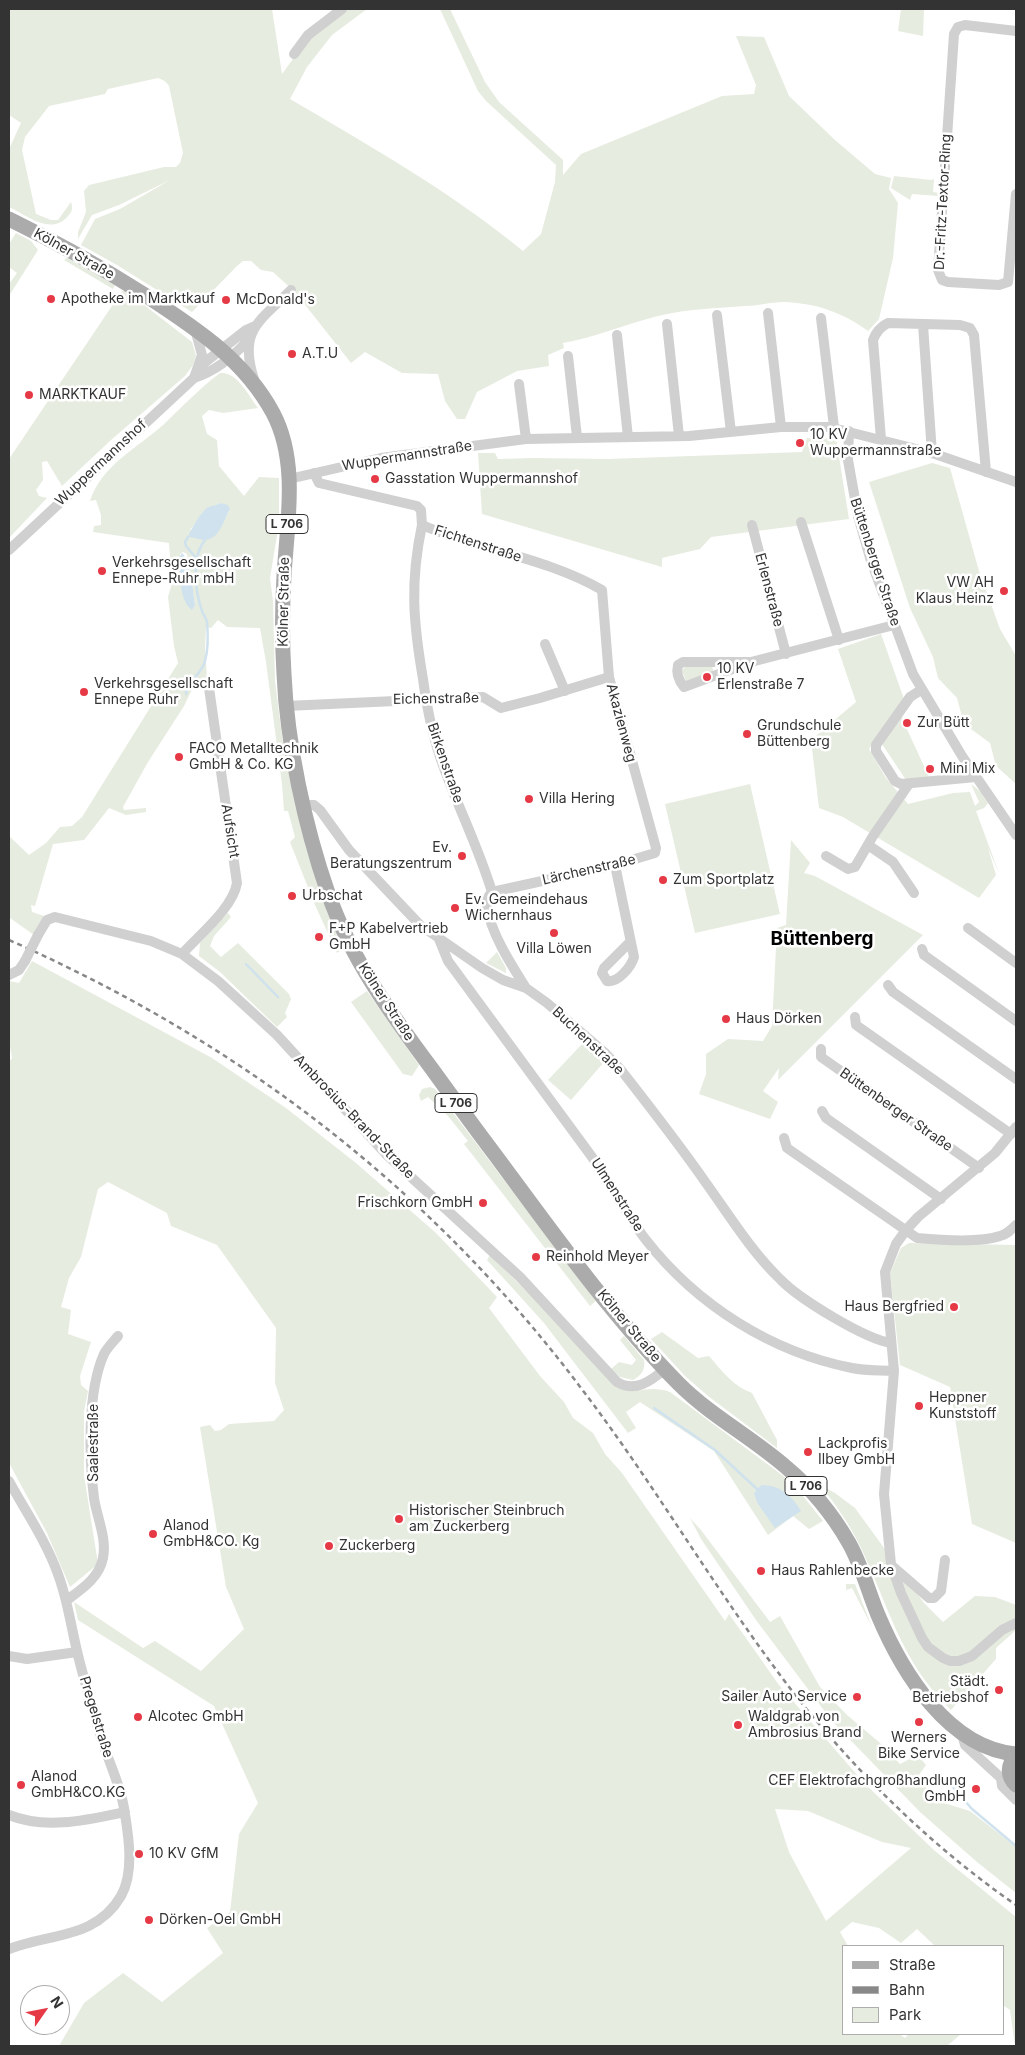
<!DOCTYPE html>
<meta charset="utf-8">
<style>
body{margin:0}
#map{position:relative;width:1025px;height:2055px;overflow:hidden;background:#fff;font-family:Inter,sans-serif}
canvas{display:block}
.frame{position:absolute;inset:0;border:10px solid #333;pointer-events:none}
.legend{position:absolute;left:842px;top:1945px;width:162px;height:90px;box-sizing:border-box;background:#fff;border:1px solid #adadad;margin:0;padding:6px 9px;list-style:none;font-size:15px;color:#333}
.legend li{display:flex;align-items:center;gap:10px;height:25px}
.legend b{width:25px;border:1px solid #adadad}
.north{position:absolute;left:20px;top:1985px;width:50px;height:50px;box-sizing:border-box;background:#fff;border:1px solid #adadad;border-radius:50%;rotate:57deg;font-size:14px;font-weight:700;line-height:20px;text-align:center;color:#333}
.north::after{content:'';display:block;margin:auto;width:18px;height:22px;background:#e63946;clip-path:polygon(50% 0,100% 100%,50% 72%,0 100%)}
</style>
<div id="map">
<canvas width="1025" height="2055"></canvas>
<div class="frame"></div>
<ul class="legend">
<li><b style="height:6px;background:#ababab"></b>Straße</li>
<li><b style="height:6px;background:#888"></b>Bahn</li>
<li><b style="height:14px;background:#e6ecdf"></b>Park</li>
</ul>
<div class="north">N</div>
</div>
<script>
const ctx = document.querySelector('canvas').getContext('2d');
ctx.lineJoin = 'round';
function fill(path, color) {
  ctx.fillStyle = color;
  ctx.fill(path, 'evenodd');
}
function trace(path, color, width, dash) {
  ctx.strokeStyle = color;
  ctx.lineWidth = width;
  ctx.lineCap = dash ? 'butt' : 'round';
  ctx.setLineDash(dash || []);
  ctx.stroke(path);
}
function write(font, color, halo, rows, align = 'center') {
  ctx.font = font + ' Inter,sans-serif';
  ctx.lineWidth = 5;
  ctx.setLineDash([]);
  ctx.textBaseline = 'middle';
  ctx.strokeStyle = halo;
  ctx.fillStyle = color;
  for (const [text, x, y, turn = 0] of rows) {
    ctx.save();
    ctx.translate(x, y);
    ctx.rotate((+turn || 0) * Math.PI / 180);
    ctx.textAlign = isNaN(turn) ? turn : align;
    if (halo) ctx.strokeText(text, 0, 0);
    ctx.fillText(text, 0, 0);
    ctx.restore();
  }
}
fill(new Path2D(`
 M9 9H272L282 74 308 38 344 9H367L332 35 307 67 290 99C370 146 451 192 523 251L541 234 555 182 556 165 486 101 478 91 440 9H450L485 82 499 102 563 160V175L581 154 722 96 754 94 756 85 736 36 764 37 789 96 835 140 875 174 891 178 889 189 898 203 893 258 879 319 868 331C842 312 815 303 783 302 770 302 758 306 745 306 717 308 686 309 658 316 626 324 596 337 563 343L564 348 548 355 549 366 517 371 477 392 465 419H457L445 401 438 374 402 373 365 352 351 363 295 292 273 272 261 270 251 261H243L237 266 192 312 117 265 81 245 95 219 120 209 170 180 119 205 92 215 78 239V232L86 212 84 191 89 185 164 167H176L180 163 183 153 169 86C166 81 163 80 158 78L108 89 105 94 49 106 25 137 22 150 36 214 51 220H58L71 202C73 208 72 212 68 216 51 236 28 216 9 207V149L21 123 9 115Z
 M901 9H924L923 36 898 31Z
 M894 176 931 180 934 179 933 192 939 193V196L912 194 910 200 891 188Z
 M16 233 31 241 38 250 9 296V284L17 273 9 267V244Z
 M67 258 115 285 113 289 64 260Z
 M122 291H126L192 342 196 356 193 365 185 376 111 440 62 486 47 461 42 462 43 480 36 490 39 496 47 498 9 538V459Z
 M220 373C237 371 249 396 258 408L223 413 209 410 202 416 207 434 217 440 219 466 244 496 259 477 279 478V523L270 578 273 601 275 681 282 736 305 845 327 912 343 949 337 953 315 905 290 842 295 837 288 811H284L282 784 266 662 260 628 227 627 218 620 211 628 206 627 205 649 207 678 195 683 184 706 148 762 123 807 124 810 146 808V812L126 815 109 808 84 840 53 844 35 906 31 905 32 912 44 916 34 935 10 918 9 920V836L29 855 46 843 60 827 72 826 82 817 178 663 174 646 168 597 172 583 169 543 93 532 94 526 101 525V515L96 500 90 501C101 466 137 448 163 425 182 407 199 389 220 373ZM220 503 230 509C224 520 222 529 212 537L190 530C196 524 199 515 205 510 210 506 215 507 220 503ZM183 552 187 554 195 605 180 554Z
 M807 438 822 439 836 438 849 519 711 537 700 549 662 558V567L482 514 478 453H495L498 459 533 458 609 459 802 452Z
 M932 463 950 468 979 571 1000 629 1016 656V784L996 766 990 743 964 724 957 698 938 678 933 657 910 608 869 482Z
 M881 634 904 699 869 749 886 778 908 804 953 793 970 792 975 806 979 802 971 784 981 792 988 803 984 808 976 811 999 873 988 848 996 875 979 898 843 817 819 808 811 740 856 702 838 649Z
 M686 665H712L713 670 712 676 686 681 682 671Z
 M899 712 930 779 908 783 880 741Z
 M750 784 780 914 695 933 665 804Z
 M791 840 810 863 804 873 815 876 923 935 778 1080 779 1068 763 1091 778 1102 770 1119 699 1094 706 1074V1054L728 1039 763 1041 772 1026 777 928 786 925Z
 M228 913 231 917 214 936 210 946 221 957 238 943 289 994 291 999 285 1013 287 1017 277 1027 220 972 199 956 200 943Z
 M497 952 506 968V973L486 963Z
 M32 961 212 1058 286 1108 356 1163 436 1233 497 1297 489 1308 540 1376 564 1402 573 1418 593 1433 605 1454 622 1473 725 1621 729 1614 779 1685 865 1784 935 1851 1016 1917V2046H1015L1010 2010 1004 2006V1946H935L917 1929 901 1943 879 1928 852 1922 840 1932 848 1946H844V2034H899L905 2038 909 2034H961L947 2046H59L84 2003 123 1973 162 2002 223 1953 207 1928 230 1912 239 1834 258 1803 214 1706 78 1620 74 1602 143 1648 155 1641 201 1671 244 1629 226 1587 200 1427 210 1425 215 1431 221 1430 229 1424 274 1421 284 1410 275 1383 276 1328 217 1245 171 1226 167 1213 108 1182 98 1189 81 1257 69 1278 61 1307 71 1310 68 1334 91 1342 80 1376 81 1385 88 1391 84 1412V1475L98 1564 70 1587 47 1533 9 1463V1062L12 1058 9 1041V981L19 983ZM775 1809 808 1811 882 1842 911 1848 826 1921 789 1852Z
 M367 991 419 1065 412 1076 403 1074 351 1002Z
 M583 1043 605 1061 571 1100 548 1080Z
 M430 1087 435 1089 596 1301 590 1306 464 1144 468 1141 448 1116 428 1097 421 1101 419 1095 422 1089Z
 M909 1243 1016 1245V1543L972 1524 950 1387 900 1365 890 1273 901 1248Z
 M490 1255 627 1391C642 1391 655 1386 670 1392L782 1475 799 1491 823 1521 809 1529 793 1516 768 1535 714 1451 640 1402 626 1412 636 1428 628 1433 544 1323 487 1260Z
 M662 1332 698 1358 709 1356C722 1371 733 1386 752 1393L777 1440V1448L708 1396 685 1376 651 1339Z
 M624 1336 644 1360C646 1369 641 1376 633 1380L620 1377 611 1369 619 1362 632 1365 636 1360 620 1340Z
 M820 1485 835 1493 855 1508 924 1603 943 1622 975 1596 995 1597 1016 1605V1630L996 1648V1659L951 1710C900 1661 889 1606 860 1546 849 1523 835 1504 820 1485Z
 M690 1518 701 1530 770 1622 780 1616 820 1687 847 1715 879 1742 900 1764 918 1755 926 1765 916 1779 944 1803 970 1811 1016 1847V1893L977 1862 920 1812 832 1721 756 1620 701 1539Z
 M846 1584H855L872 1627 852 1588 846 1590Z`), '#e6ecdf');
fill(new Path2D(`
 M220 503 228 505 230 509C224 519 220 539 205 540 200 540 194 537 188 537 190 531 202 509 209 507 213 505 216 506 220 503Z
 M182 553C191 561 193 592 195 605L192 610C178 599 181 574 179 558Z
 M762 1485C780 1485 792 1496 801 1511L775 1528 758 1504 754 1494 757 1489Z`), '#cfe2ee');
trace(new Path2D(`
 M188 537 185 542 186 546 196 558
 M186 694C188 680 202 674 205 661 208 650 208 633 207 622 206 617 203 615 202 611 195 591 191 557 205 540
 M246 964 278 997
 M654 1408 715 1450 757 1489
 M945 1778 972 1809 1016 1846`), '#cfe2ee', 2.5);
trace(new Path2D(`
 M1016 31 965 25 958 27 954 34 938 270 942 280 948 282 999 285 1008 282 1016 194
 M294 54 308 35 342 9
 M768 313 781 427
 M717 315 731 432
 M821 318 834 427
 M667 324 679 436
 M923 325 932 453
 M617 335 628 437
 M568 356 577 437
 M199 367 246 330 255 326
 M194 378C216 371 235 355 250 338
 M254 379C238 330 260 321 291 290
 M519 384 526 439
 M849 431 848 460 858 516 871 561 913 674 962 756 1016 835
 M881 439 873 340C876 332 880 327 888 323L960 325 970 328 974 335 986 472
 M314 473 319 483 417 506 421 510 422 525C480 550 547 558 602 590L609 677 656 848 655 853 615 865 492 892
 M289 479 381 458 526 439 689 436 781 427H829L932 453 1016 482
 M801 522 839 640
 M422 525C410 582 413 621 423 679 427 709 433 739 444 768 459 809 479 849 492 892 488 896 486 900 487 906 490 932 512 966 526 988
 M752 525 786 654
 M9 550 194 378 202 355 195 329
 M545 644 565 691
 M751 662H683L678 665C676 673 679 681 684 687L751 662 894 625
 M921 690 910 697 876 745V751L895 781 901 784 976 777
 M286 706 483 697 501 708 540 698 609 677
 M304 805H314L320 810 349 850 420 925 482 968 503 980 526 988 547 1003 604 1052 621 1070C650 1107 679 1144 706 1183 729 1215 751 1251 780 1279 799 1299 865 1339 891 1343
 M868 845 893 862 914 893
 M826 856 848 869 855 867 873 836 909 784
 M615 865 634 957C631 967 618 983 607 981L602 973 604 968 630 942
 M968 928 1016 963
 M38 935 47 920 55 917 151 941 182 954 218 981 277 1035 387 1155 520 1277 617 1382C635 1393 651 1381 665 1369
 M439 939 448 961 592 1157C611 1184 626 1214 646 1240 697 1305 771 1352 852 1368 866 1371 880 1370 894 1371
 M922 949 924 955 1016 1021
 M182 954C199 935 233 908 237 883L209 688
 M9 975 19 970 25 961
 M888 985 893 992 1016 1079
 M855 1017 856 1025 1011 1134
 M821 1049V1057L979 1168
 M822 1111 826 1118 941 1199
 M1016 1127 995 1153 918 1217 906 1230 896 1244 885 1272 894 1371 884 1494 891 1564 901 1593 922 1638 928 1647 943 1658 950 1661H959L972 1656 1002 1630 1016 1623
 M784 1138 787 1148 917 1238C939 1240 980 1243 1000 1236 1007 1234 1011 1230 1016 1225
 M9 1481C24 1509 42 1534 54 1564 66 1592 70 1621 77 1651 83 1677 91 1702 98 1728 106 1757 121 1784 125 1814 129 1839 134 1873 121 1896 96 1939 50 1933 9 1949
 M891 1565 929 1598H934L941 1591 945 1560
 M67 1600C82 1589 99 1578 103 1558 107 1538 97 1518 94 1498 89 1458 87 1392 104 1354 107 1348 113 1342 118 1336
 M9 1656 27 1659 77 1652
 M965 1734 963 1738 965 1745 1001 1778 1002 1786 1016 1800
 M9 1815C46 1830 87 1820 125 1812`), '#d0d0d0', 10);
trace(new Path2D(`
 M9 219C56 242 101 267 145 295 194 327 244 359 273 413 299 462 287 523 284 576 282 609 282 642 284 674 287 744 305 827 328 893 351 959 391 1014 432 1069 453 1098 474 1127 496 1156 553 1233 612 1316 679 1384 711 1416 753 1438 787 1468 812 1489 833 1515 849 1543 862 1566 868 1591 878 1615 902 1672 948 1748 1016 1754
 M1016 1756C1007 1765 1007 1776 1016 1785`), '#ababab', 15);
trace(new Path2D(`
 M9 940C240 1042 432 1189 584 1392 660 1492 722 1602 800 1701 862 1778 935 1849 1016 1905`), '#888', 2.5, [5, 4]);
trace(new Path2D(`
 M25 961 38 935`), '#d0d0d0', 10);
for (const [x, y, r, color] of [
 [51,299,5,"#e63946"],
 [226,300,5,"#e63946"],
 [292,354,5,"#e63946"],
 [29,395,5,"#e63946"],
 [800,443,5,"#e63946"],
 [375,479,5,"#e63946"],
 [102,571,5,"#e63946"],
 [1004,591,5,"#e63946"],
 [707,677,5,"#e63946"],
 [84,692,5,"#e63946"],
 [907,723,5,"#e63946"],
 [747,734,5,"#e63946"],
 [179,757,5,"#e63946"],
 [930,769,5,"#e63946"],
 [529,799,5,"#e63946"],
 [462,856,5,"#e63946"],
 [663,880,5,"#e63946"],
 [292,896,5,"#e63946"],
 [455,908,5,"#e63946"],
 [554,933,5,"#e63946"],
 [319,937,5,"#e63946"],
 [726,1019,5,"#e63946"],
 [483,1203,5,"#e63946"],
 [536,1257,5,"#e63946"],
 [954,1307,5,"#e63946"],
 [919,1406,5,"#e63946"],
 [808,1452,5,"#e63946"],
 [399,1519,5,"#e63946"],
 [153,1534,5,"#e63946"],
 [329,1546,5,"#e63946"],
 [761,1571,5,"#e63946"],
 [999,1690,5,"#e63946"],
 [857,1697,5,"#e63946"],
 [138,1717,5,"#e63946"],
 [919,1722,5,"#e63946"],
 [738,1725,5,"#e63946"],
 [21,1785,5,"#e63946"],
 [976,1789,5,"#e63946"],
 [139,1854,5,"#e63946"],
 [149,1920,5,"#e63946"]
]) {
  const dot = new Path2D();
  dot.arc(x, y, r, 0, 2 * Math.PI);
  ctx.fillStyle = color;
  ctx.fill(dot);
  trace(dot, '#fff', 2);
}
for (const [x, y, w] of [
 [287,524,42],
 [456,1103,42],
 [806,1486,42]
]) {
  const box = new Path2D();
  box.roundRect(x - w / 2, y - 9.5, w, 19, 4);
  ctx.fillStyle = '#fff';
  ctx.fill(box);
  trace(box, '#333', 1);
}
write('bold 12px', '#333', null, [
 ["L 706",287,524],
 ["L 706",456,1103],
 ["L 706",806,1486]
]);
write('14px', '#333', '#fff', [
 ["Dr.-Fritz-Textor-Ring",943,202,-87],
 ["Kölner Straße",74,254,29],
 ["Wuppermannstraße",407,456,-9],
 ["Wuppermannshof",101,463,-43],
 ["Fichtenstraße",478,544,18],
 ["Büttenberger Straße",875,562,72],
 ["Erlenstraße",769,590,75],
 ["Kölner Straße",284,602,-89],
 ["Eichenstraße",436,699,-1],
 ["Akazienweg",621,723,75],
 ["Birkenstraße",445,763,71],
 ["Aufsicht",230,831,81],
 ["Lärchenstraße",589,870,-13],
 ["Kölner Straße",386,1002,57],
 ["Buchenstraße",588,1041,43],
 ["Büttenberger Straße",896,1110,35],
 ["Ambrosius-Brand-Straße",354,1117,46],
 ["Ulmenstraße",617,1195,57],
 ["Kölner Straße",629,1326,50],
 ["Saalestraße",94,1443,-90],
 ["Pregelstraße",96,1717,73]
]);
write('14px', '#333', '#fff', [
 ["Apotheke im Marktkauf",61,299],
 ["McDonald's",236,300],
 ["A.T.U",302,354],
 ["MARKTKAUF",39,395],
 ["10 KV",810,435],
 ["Wuppermannstraße",810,451],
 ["Gasstation Wuppermannshof",385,479],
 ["Verkehrsgesellschaft",112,563],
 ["Ennepe-Ruhr mbH",112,579],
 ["VW AH",994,583,"right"],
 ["Klaus Heinz",994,599,"right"],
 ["10 KV",717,669],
 ["Erlenstraße 7",717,685],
 ["Verkehrsgesellschaft",94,684],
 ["Ennepe Ruhr",94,700],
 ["Zur Bütt",917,723],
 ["Grundschule",757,726],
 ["Büttenberg",757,742],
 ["FACO Metalltechnik",189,749],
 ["GmbH & Co. KG",189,765],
 ["Mini Mix",940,769],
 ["Villa Hering",539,799],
 ["Ev.",452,848,"right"],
 ["Beratungszentrum",452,864,"right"],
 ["Zum Sportplatz",673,880],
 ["Urbschat",302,896],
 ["Ev. Gemeindehaus",465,900],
 ["Wichernhaus",465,916],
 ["F+P Kabelvertrieb",329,929],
 ["GmbH",329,945],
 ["Villa Löwen",554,949,"center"],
 ["Haus Dörken",736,1019],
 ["Frischkorn GmbH",473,1203,"right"],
 ["Reinhold Meyer",546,1257],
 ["Haus Bergfried",944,1307,"right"],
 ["Heppner",929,1398],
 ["Kunststoff",929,1414],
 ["Lackprofis",818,1444],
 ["Ilbey GmbH",818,1460],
 ["Historischer Steinbruch",409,1511],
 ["am Zuckerberg",409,1527],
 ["Alanod",163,1526],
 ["GmbH&CO. Kg",163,1542],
 ["Zuckerberg",339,1546],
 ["Haus Rahlenbecke",771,1571],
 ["Städt.",989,1682,"right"],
 ["Betriebshof",989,1698,"right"],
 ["Sailer Auto Service",847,1697,"right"],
 ["Alcotec GmbH",148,1717],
 ["Waldgrab von",748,1717],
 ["Ambrosius Brand",748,1733],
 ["Werners",919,1738,"center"],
 ["Bike Service",919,1754,"center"],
 ["Alanod",31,1777],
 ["GmbH&CO.KG",31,1793],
 ["CEF Elektrofachgroßhandlung",966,1781,"right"],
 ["GmbH",966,1797,"right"],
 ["10 KV GfM",149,1854],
 ["Dörken-Oel GmbH",159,1920]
], 'left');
write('bold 19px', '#000', '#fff', [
 ["Büttenberg",822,939]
]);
</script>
